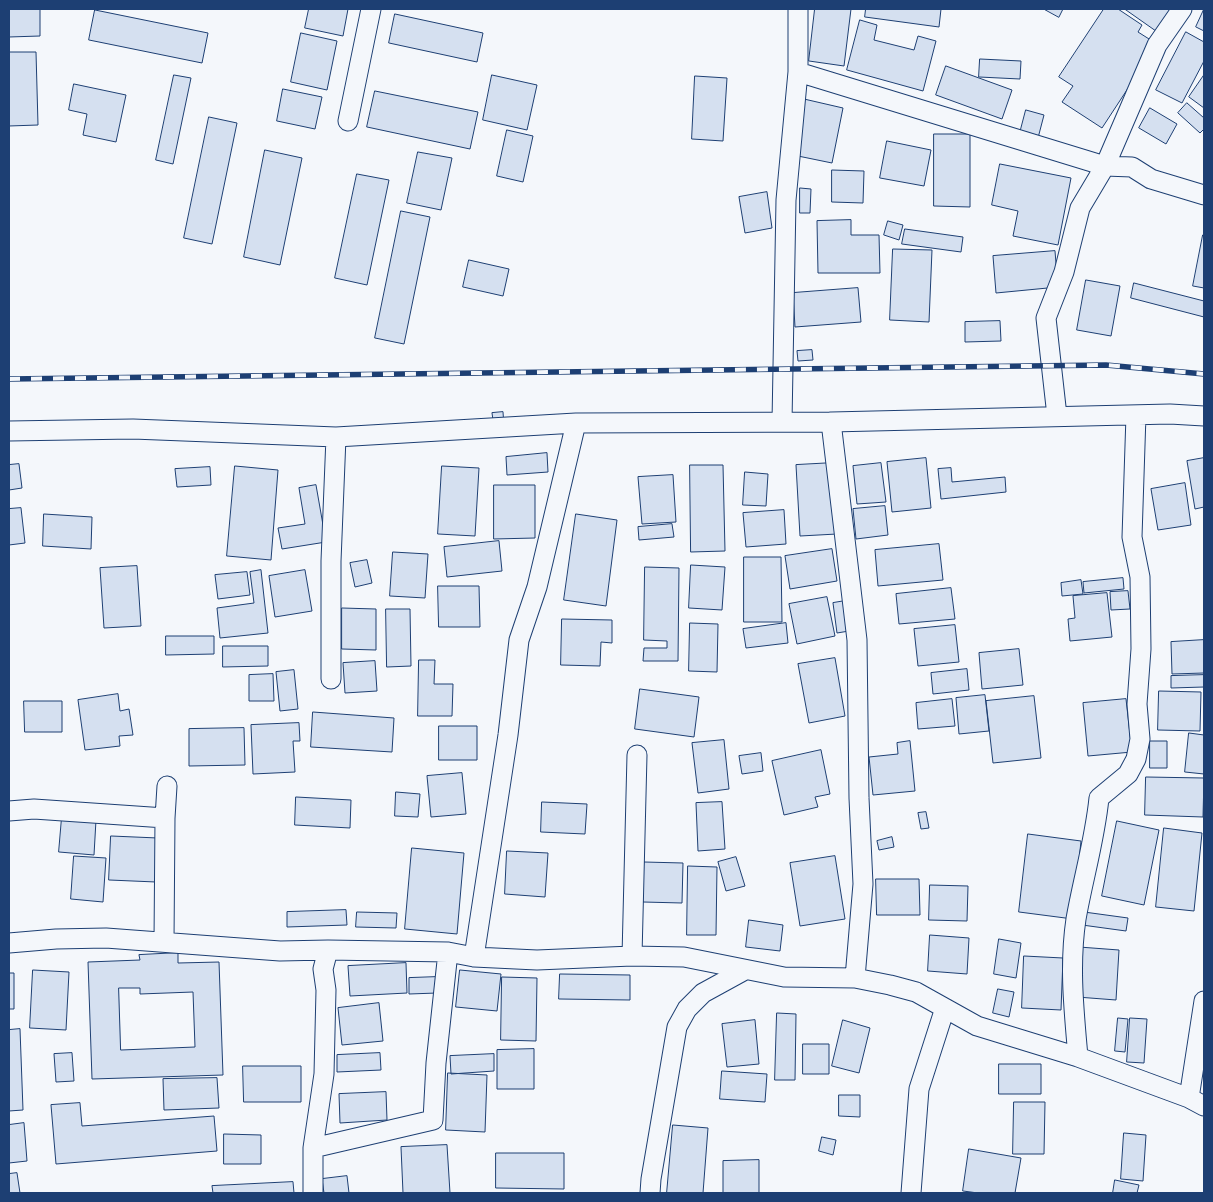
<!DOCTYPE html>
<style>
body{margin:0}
#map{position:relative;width:1213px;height:1202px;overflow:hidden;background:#f4f7fb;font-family:"Noto Serif",serif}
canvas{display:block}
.frame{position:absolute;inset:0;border:10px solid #1d3f73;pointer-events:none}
</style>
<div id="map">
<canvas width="1213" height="1202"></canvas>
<div class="frame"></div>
</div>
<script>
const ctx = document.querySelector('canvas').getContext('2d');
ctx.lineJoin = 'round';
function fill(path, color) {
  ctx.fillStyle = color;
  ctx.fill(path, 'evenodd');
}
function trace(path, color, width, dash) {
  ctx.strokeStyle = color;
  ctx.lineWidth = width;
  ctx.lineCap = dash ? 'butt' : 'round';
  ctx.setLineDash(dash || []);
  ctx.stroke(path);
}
const building = new Path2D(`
 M9 9H40V36L9 37Z
 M309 9H348L343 36 305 28Z
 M815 9H851L844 66 809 61Z
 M866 9H941L939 27 865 17Z
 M1044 9H1063L1059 17Z
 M1104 9H1118L1142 25 1138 32 1157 44 1102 128 1062 102 1073 86 1059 77Z
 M1127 9H1170L1178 14 1163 36 1126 10Z
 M1204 9V31L1196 27Z
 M95 10 208 33 202 63 89 40Z
 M395 14 483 33 477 62 389 43Z
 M860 20 877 25 874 40 914 50 918 36 936 41 923 91 847 70Z
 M1186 32 1204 42V61L1182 103 1156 90Z
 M301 33 337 41 327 90 291 82Z
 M9 52H36L38 125 9 126Z
 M980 59 1021 61 1020 79 979 77Z
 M946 66 1012 90 1002 119 936 95Z
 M174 75 191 78 173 164 156 160Z
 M492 75 537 85 527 130 483 120Z
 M1204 75V108L1189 97Z
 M695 76 727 78 723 141 692 139Z
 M74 84 126 95 116 142 83 135 87 114 69 110Z
 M283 89 322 97 315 129 277 121Z
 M375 91 478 112 470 149 367 127Z
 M804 99 843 108 832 163 793 155Z
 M1187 103 1204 118V129L1200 133 1178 113Z
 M1150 108 1177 124 1166 144 1139 128Z
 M1026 110 1044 115 1038 138 1020 133Z
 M209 117 237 123 212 244 184 238Z
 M507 130 533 136 523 182 497 176Z
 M934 134H970V207L934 206Z
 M887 141 931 150 924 186 880 178Z
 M265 150 302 158 280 265 244 257Z
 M418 152 452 158 441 210 407 203Z
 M1000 164 1071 178 1058 245 1013 236 1018 211 992 205Z
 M832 170 864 171 863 203 832 202Z
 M357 174 389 180 367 285 335 278Z
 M800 188 811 189 810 213H800Z
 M767 192 772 228 745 233 739 197Z
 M401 211 430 217 404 344 375 338Z
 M851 220V235H879L880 273H818L817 221Z
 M888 221 903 225 899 240 884 235Z
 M905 229 963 237 961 252 902 244Z
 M1203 235H1204V288L1193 286Z
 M893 249 932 250 929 322 890 320Z
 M1055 251 1058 287 996 293 993 256Z
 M469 260 509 269 503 296 463 287Z
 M1086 280 1120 286 1111 336 1077 330Z
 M1134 283 1204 301V317L1131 298Z
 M858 288 861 322 795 327 793 293Z
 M1000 321 1001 341 965 342V322Z
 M812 350 813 360 798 361 797 351Z
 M503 412 504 426 494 427 492 413Z
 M547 453 548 472 507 475 506 457Z
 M926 458 931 508 892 512 887 462Z
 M1204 458V507L1195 509 1187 461Z
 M833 463 837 534 800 536 796 465Z
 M881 463 886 502 857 504 853 466Z
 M19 464 22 488 9 490V465Z
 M690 465H723L725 551 691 552Z
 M235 466 278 470 271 560 227 556Z
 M442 466 479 468 475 536 438 534Z
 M210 467 211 485 177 487 175 469Z
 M951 468 952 482 1005 477 1006 492 941 499 938 469Z
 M745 472 768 474 766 506 743 505Z
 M673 475 676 522 642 524 638 477Z
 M1185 483 1191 525 1158 530 1151 489Z
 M316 485 326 542 282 549 278 528 305 524 299 488Z
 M494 485H535V538L494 539Z
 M885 506 888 535 856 539 853 509Z
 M21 508 25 543 9 545V509Z
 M784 510 786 544 746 547 743 513Z
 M44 514 92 517 91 549 43 546Z
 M576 514 617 520 606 606 564 600Z
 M672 524 674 537 639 540 638 527Z
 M499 541 502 571 447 577 444 547Z
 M939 544 943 580 878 586 875 550Z
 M832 549 837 581 790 589 785 556Z
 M393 552 428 554 425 598 390 596Z
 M744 557H781L782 622H744Z
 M367 560 372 583 355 587 350 563Z
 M691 565 725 567 722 610 689 608Z
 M137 566 141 626 104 628 100 568Z
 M645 567 679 568 678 661H643L644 648H667V641L644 640Z
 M261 570 268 633 220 638 217 608 254 603 250 572Z
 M305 570 312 611 275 617 269 576Z
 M247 572 250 595 218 599 215 575Z
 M1123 578 1124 589 1084 593 1083 582Z
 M1081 580 1083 594 1062 596 1061 583Z
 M438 586H479L480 627H439Z
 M951 588 955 619 899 624 896 594Z
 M1128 591 1130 609 1111 610 1110 592Z
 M1107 593 1112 637 1070 641 1068 619 1075 618 1073 596Z
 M827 597 835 636 797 644 789 604Z
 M845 601 849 631 837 633 833 603Z
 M342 608 376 609V650L342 649Z
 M386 609H410L411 666 387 667Z
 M562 619 612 620V643L601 642 600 666 561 665Z
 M690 623 718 624 717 672 689 671Z
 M786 623 788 643 746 648 743 629Z
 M955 625 959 662 918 666 914 629Z
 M166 636H214V654L166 655Z
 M1204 640V673L1172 674 1171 642Z
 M223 646H268V666L223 667Z
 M1019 649 1023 685 982 689 979 653Z
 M835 658 845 716 809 723 798 664Z
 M419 660H435L434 684H453L452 716H418Z
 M375 661 377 691 345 693 343 663Z
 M967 669 969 690 933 694 931 673Z
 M294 670 298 709 280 711 276 672Z
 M273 674 274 701H249V675Z
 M1204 675V687L1171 688V676Z
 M640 689 699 697 694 737 635 729Z
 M1159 691 1201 692 1200 731 1158 730Z
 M118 694 120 711 129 709 133 735 119 736 120 746 85 750 78 700Z
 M985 695 989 731 959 734 956 698Z
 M1034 696 1041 758 993 763 986 701Z
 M952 699 955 726 918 729 916 703Z
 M1126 699 1132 752 1088 756 1083 703Z
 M24 701H62V732H25Z
 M313 712 394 718 392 752 311 747Z
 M299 723 300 741H293L295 772 253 774 251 725Z
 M439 726H477V760H439Z
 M244 728 245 765 189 766V729Z
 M1189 733 1204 735V774L1185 772Z
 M724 740 729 789 698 793 692 743Z
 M910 741 915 791 873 795 869 757 898 754 897 743Z
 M1150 741H1167V768H1150Z
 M821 750 830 794 815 797 818 807 784 815 772 761Z
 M761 753 763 771 742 774 739 756Z
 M462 773 466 814 431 817 427 776Z
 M1146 777 1204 778 1203 817 1145 815Z
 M396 792 420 794 418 817 395 816Z
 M296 797 351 800 350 828 295 825Z
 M542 802 587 804 585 834 541 832Z
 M722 802 725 849 698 851 696 803Z
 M926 812 929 828 921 829 918 813Z
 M62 817 96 820 94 855 59 852Z
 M1117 821 1159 830 1144 905 1102 896Z
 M1164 828 1202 833 1194 911 1156 907Z
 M1028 834 1081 841 1073 919 1019 912Z
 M111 836 158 838 156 882 109 880Z
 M892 837 894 847 879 850 877 841Z
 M412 848 464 853 457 934 405 929Z
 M507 851 548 853 545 897 505 894Z
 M74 856 106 858 103 902 71 899Z
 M835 856 845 919 800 926 790 863Z
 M736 857 745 886 726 891 718 862Z
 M644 862 683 863 682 903 643 902Z
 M688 866 717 867 716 935H687Z
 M876 879H919L920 915H877Z
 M930 885 968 886 967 921 929 920Z
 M346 910 347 925 287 927V912Z
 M357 912 397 913 396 928 356 927Z
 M1084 912 1128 918 1126 931 1082 925Z
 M749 920 783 925 780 951 746 947Z
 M930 935 969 938 967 974 928 971Z
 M999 939 1021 943 1016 978 994 974Z
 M1079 947 1119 950 1116 1000 1077 997Z
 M178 953V963L219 962 223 1075 92 1079 88 962 140 960 139 955ZM119 988H140V994L193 992 195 1047 121 1050Z
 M1024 956 1063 958 1061 1010 1022 1008Z
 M406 963 407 993 350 996 348 966Z
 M33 970 69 972 66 1030 30 1028Z
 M460 970 501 974 497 1011 456 1007Z
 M9 973H14V1009H9Z
 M560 974 630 975V1000L559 999Z
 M437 977V993L409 994V978Z
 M502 977 537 978 536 1041 501 1040Z
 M998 989 1014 992 1009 1017 993 1013Z
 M379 1003 383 1041 342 1045 338 1008Z
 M777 1013 796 1014 795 1080H775Z
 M1118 1018 1128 1019 1125 1052 1115 1051Z
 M1130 1018 1147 1019 1144 1063 1127 1062Z
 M755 1020 759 1064 727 1067 722 1024Z
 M843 1020 870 1028 859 1073 832 1066Z
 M20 1029 23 1110 9 1111V1030Z
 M803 1044H829V1074H803Z
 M534 1049V1089H497V1050Z
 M72 1053 74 1081 56 1082 54 1054Z
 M380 1053 381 1070 337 1072V1055Z
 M494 1054V1071L451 1074 450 1056Z
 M999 1064H1041V1094H999Z
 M243 1066H301V1102H244Z
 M722 1071 767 1074 765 1102 720 1099Z
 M448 1073 487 1075 485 1132 446 1130Z
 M217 1078 219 1108 164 1110 163 1079Z
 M386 1092 387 1120 340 1123 339 1094Z
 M839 1095H860V1117L839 1116Z
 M1014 1102H1045L1044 1154H1013Z
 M80 1103 82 1126 214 1116 217 1151 56 1164 51 1105Z
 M24 1123 27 1161 9 1163V1125Z
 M673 1125 708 1128 703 1193H667Z
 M1124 1133 1146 1135 1143 1181 1121 1179Z
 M224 1134 261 1135V1164H224Z
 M822 1137 836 1140 833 1155 819 1151Z
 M447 1145 450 1193H403L401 1147Z
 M969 1149 1021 1158 1015 1193H978L963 1191Z
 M496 1153H564V1189L496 1188Z
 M759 1160V1193H723V1161Z
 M17 1173 20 1193H9V1174Z
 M347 1176 349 1193H324L322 1179Z
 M1115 1180 1139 1185 1137 1193H1113Z
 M293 1182 294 1193H213L212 1186Z`);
fill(building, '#d5e0f0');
trace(building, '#1d3f73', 1);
const street = new Path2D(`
 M798 72 1105 166 1132 167 1151 179 1204 195
 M348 121 371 9
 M1057 416 1046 318 1064 272 1080 208 1105 166 1157 45 1182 9
 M782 422 786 200 798 72V9
 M831 422 857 640 859 798 863 884 855 978
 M9 431 133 429 336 437 576 423 831 422 1170 414 1204 416
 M331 679V561L336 437
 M9 811 34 809 165 818
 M164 941 165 818 167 786
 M9 943 56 939 106 938 280 951 328 950 448 952 474 957 537 960 632 956 684 957 784 977 855 978 890 985 916 992 977 1026 1078 1057 1189 1098 1204 1106
 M632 956 637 755
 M474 957 508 735 519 640 537 587 576 423
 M1078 1057C1074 1011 1069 966 1076 919 1083 879 1095 839 1099 798L1128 774 1136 759 1140 739 1137 704 1141 649 1140 577 1132 537 1136 415
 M1189 1098 1204 1001
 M313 1148 433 1120 436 1063 448 952
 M313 1193V1148L324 1074 326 990 323 969 328 950
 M650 1193 651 1179 677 1027 687 1009 703 993 745 970
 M911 1193 919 1089 945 1008`);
trace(street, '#1d3f73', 21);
trace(street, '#f4f7fb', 19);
const rail = new Path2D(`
 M9 379 1106 365 1204 374`);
trace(rail, '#1d3f73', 5.5);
trace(rail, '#f4f7fb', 4, [11]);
</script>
